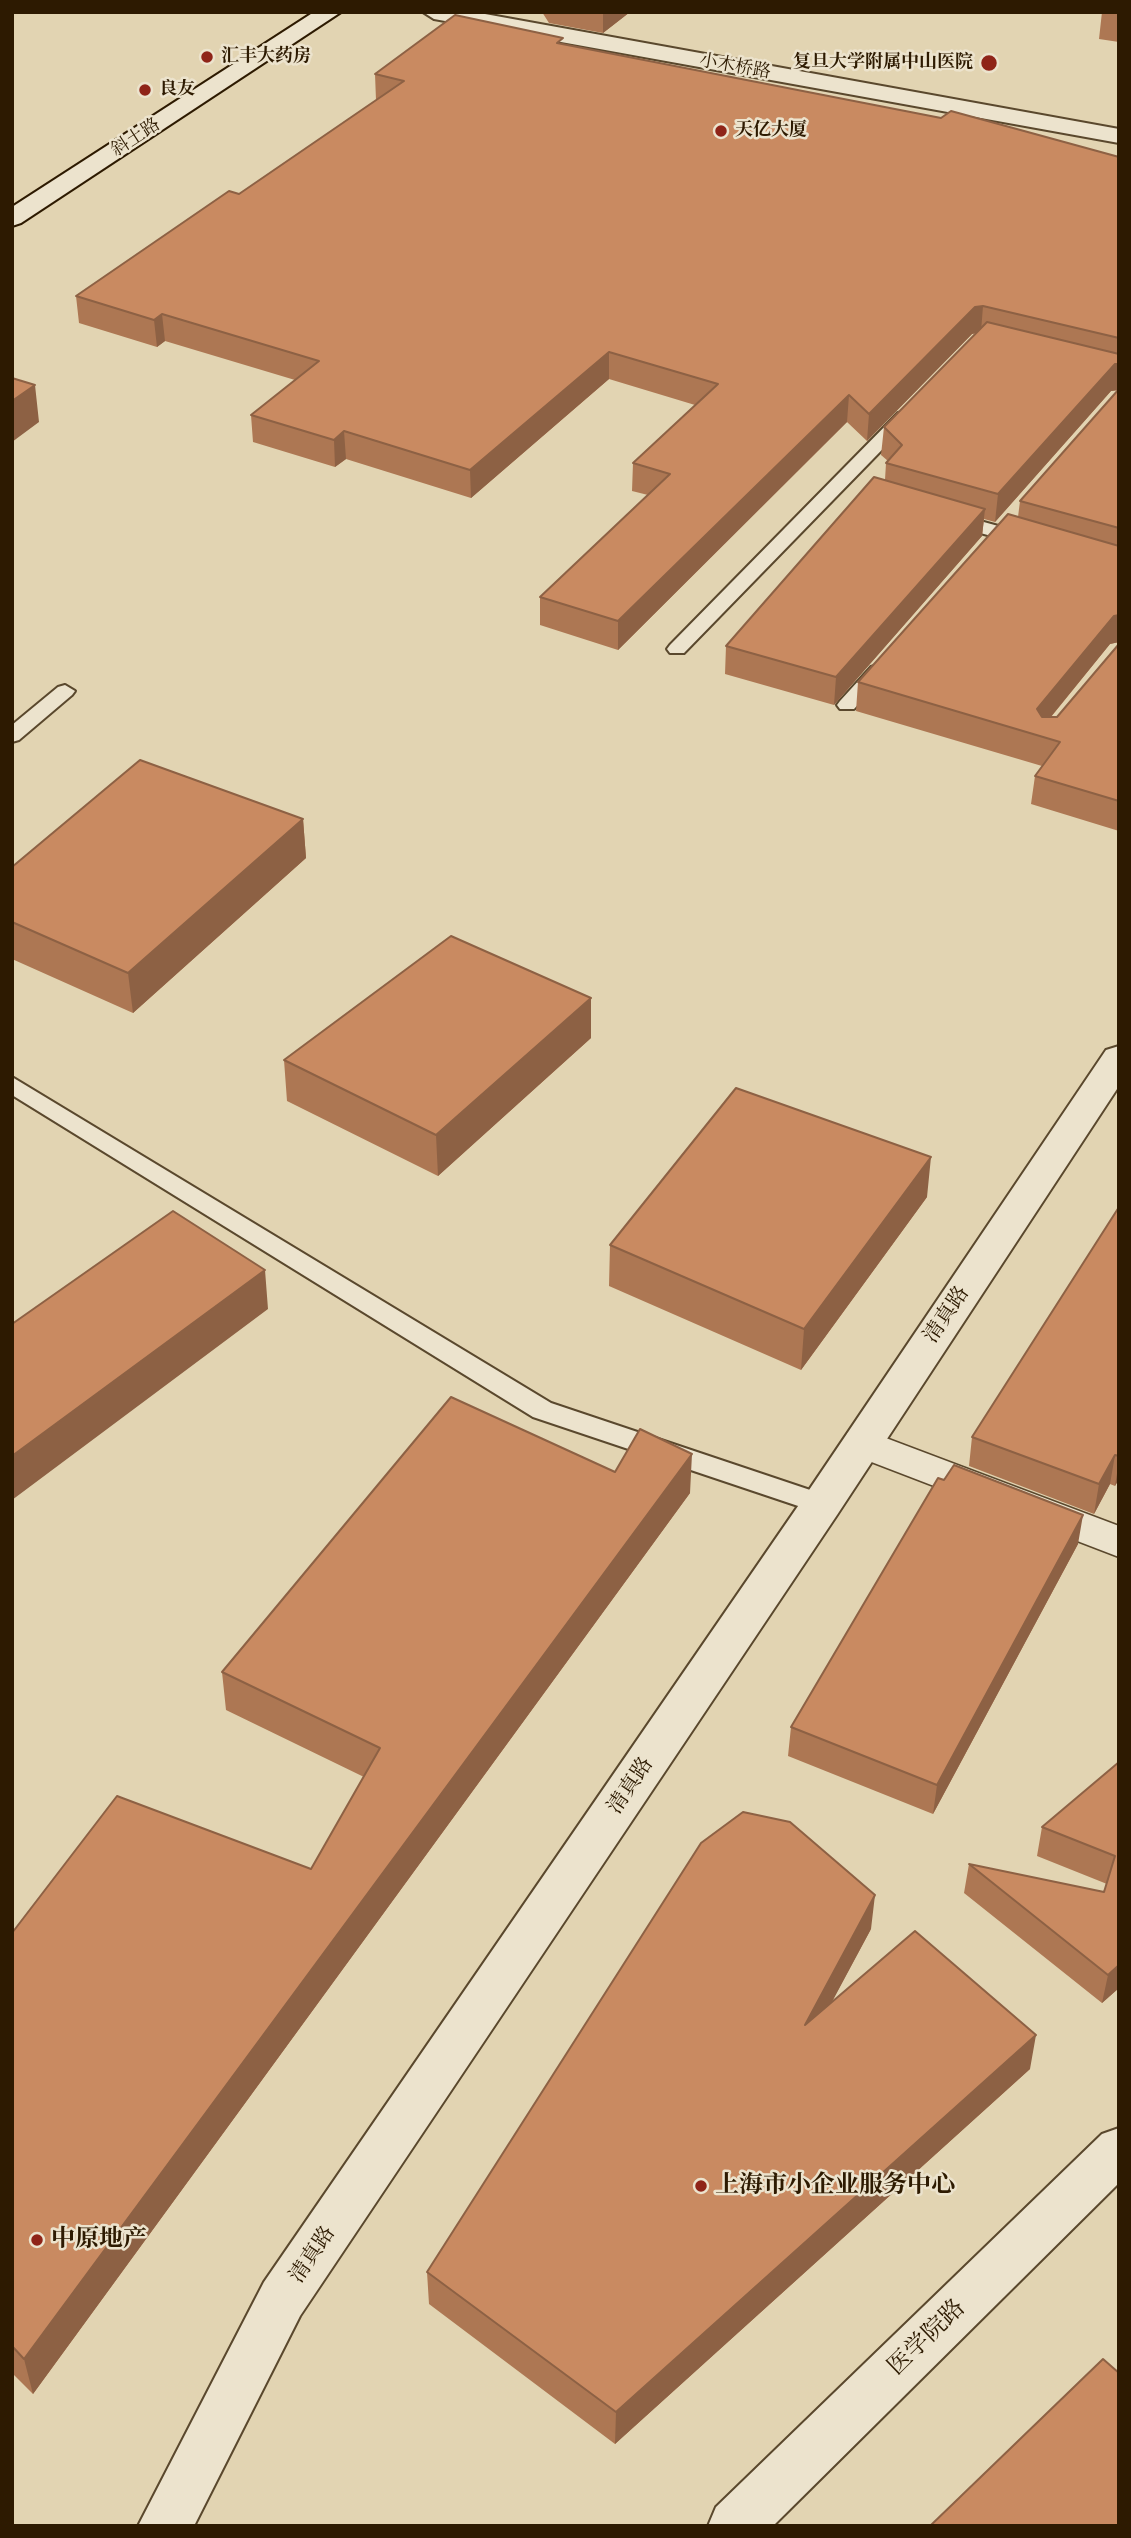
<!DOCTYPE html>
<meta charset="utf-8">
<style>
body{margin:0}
#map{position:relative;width:1131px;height:2538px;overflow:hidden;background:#e2d4b2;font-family:"IM FELL Great Primer",serif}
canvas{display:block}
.frame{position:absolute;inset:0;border:14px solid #2d1a01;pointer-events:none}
</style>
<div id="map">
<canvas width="1131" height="2538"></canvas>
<div class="frame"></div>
</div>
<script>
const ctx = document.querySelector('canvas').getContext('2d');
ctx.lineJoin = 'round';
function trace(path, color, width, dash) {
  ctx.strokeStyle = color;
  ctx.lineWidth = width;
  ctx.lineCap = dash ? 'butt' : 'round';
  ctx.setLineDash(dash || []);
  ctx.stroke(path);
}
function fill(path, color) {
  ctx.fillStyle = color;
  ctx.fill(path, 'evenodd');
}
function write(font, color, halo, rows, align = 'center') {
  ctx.font = font + ' "IM FELL Great Primer","Noto Serif SC",serif';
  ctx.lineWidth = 5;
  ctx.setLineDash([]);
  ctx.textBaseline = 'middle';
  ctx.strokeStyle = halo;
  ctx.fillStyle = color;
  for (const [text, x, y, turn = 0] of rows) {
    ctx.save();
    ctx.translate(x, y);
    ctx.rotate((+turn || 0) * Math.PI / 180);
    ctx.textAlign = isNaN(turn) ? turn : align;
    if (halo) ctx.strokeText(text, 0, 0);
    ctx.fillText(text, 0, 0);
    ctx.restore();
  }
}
const service = new Path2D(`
 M904 412 910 413 913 417 910 421 684 653H670L667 649 670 645 898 413Z
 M951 513 1031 535 1033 539 1024 545 944 523 942 519 944 515Z
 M878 665 888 671 885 675 854 709H840L837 705 840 701 871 667Z
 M65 685 75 691 72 695 19 740 12 742V725L58 687Z
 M12 1077 551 1403 831 1497 835 1504 831 1511 822 1514 533 1417 12 1095Z`);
const pedestrian = new Path2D(`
 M862 1429 1119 1526V1557L848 1453 843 1443 848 1433Z`);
const minor = new Path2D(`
 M423 12H474L1119 129V143L434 19Z
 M1119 1046V1086L837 1515 300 2316 194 2526H138L264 2282 807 1493 1106 1050Z
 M1119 2128V2183L773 2526H708L716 2507 1102 2134Z`);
const secondary = new Path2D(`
 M314 12H341L21 223 12 226V207Z`);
trace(service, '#5a482d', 4);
trace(pedestrian, '#5a482d', 3);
trace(minor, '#5a482d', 4);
trace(secondary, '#2d1a01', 4);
fill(service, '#ece3cd');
fill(pedestrian, '#ece3cd');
fill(minor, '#ece3cd');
fill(secondary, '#ece3cd');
fill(new Path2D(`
 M542 12H630L603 33 549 23Z
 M1102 12H1119V42L1099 39Z
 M563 44 1119 157V642L1110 644 1051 717H1057L1119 644V831L1031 804 1035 776 1042 766 856 711 858 682 1018 517 1020 501 1118 390 1111 391 995 522 984 519 982 536 834 705 725 674 726 646 885 480 886 463 888 461 881 455 884 427 976 333 972 334 867 441 847 422 618 650 540 625V597L648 495 632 491 633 463 695 405 609 379 471 498 346 459 335 467 253 442 251 415 295 380 165 341 157 347 79 323 76 296 239 194 376 100 375 74Z
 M303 819 306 858 133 1013 12 959V867Z
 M591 1038 438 1176 287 1101 284 1060Z
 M927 1197 801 1370 609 1286 610 1245Z
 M1119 1207V1479L1115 1486 1110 1484 1094 1514 969 1466 972 1437Z
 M615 1472 690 1493 33 2394 12 2373V1933L311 1869 364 1777 226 1710 222 1672Z
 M944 1480 1078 1544 933 1814 788 1756 791 1727Z
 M1119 1762V1988L1102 2003 964 1893 969 1864 1104 1892 1107 1884 1037 1856 1042 1827Z
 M871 1929 832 2001 1030 2069 615 2444 429 2304 427 2272Z`), '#ad7753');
fill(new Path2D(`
 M603 12H630L603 33Z
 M983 306 981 332 972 334 867 441 869 414 975 307Z
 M162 314 165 341 157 347 154 320Z
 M609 352V379L471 498 470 470Z
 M1115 364H1119V390L1111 391 995 522 998 494Z
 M35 385 39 422 12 442V401Z
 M849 395 847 422 618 650V621Z
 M344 431 346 459 335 467 334 440Z
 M985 509 982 536 834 705 836 677Z
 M1119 615V642L1110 644 1036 735 1037 709 1114 616Z
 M303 819 306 858 133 1013 128 973Z
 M591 998V1038L438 1176 436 1135Z
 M931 1157 927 1197 801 1370 804 1329Z
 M265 1270 268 1309 12 1500V1456Z
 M692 1454 690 1493 33 2394 24 2359Z
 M1115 1455 1110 1484 1094 1514 1099 1484Z
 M1119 1461V1479L1115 1486Z
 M1083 1515 1078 1544 933 1814 937 1785Z
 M875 1895 871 1929 802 2058 805 2025Z
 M1119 1965V1988L1102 2003 1108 1975Z
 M1036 2035 1030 2069 615 2444 616 2412Z`), '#8d6144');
const building = new Path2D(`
 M455 15 563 38 557 43 941 118 951 111 1119 157V338L983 306 975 307 869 414 849 395 618 621 540 597 670 474 633 463 718 384 609 352 470 470 344 431 334 440 251 415 319 361 162 314 154 320 76 296 229 191 239 194 404 81 375 74Z
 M987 322 1119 354V364H1115L998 494 886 463 902 445 884 427Z
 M12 378 35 385 12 401Z
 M1119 389V528L1020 501Z
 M874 477 985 509 836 677 726 646Z
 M1008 514 1119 546V615L1114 616 1037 709 1042 717H1057L1119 644V801L1035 776 1060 742 858 682Z
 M140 760 303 819 128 973 12 922V867Z
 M451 936 591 998 436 1135 284 1060Z
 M736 1088 931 1157 804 1329 610 1245Z
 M1119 1207V1456L1115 1455 1099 1484 972 1437Z
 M173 1211 265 1270 12 1456V1324Z
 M451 1397 615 1472 640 1429 692 1454 24 2359 12 2346V1933L117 1796 311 1869 380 1748 222 1672Z
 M954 1465 1083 1515 937 1785 791 1727 938 1478 944 1480Z
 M1119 1762V1965L1108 1975 969 1864 1104 1892 1115 1856 1042 1827Z
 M743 1812 790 1822 875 1895 805 2025 915 1931 1036 2035 616 2412 427 2272 701 1843Z
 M1103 2359 1119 2373V2526H930Z`);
fill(building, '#c98a61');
trace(building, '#8d6144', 2);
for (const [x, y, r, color] of [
 [207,57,7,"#8f2418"],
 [989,63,9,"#8f2418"],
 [145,90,7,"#8f2418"],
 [721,131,7,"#8f2418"],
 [701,2186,7,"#8f2418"],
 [37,2240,7,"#8f2418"]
]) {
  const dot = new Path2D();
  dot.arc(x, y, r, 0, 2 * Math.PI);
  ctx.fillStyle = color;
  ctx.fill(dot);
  trace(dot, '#ece3cd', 2.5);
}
write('bold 18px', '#2d1a01', '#ece3cd', [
 ["汇丰大药房",221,57],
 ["复旦大学附属中山医院",973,63,"right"],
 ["良友",159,90],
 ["天亿大厦",735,131]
], 'left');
write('18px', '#2d1a01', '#ece3cd', [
 ["小木桥路",735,67,10],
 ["斜土路",136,138,-33]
]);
write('21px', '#2d1a01', '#ece3cd', [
 ["清真路",947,1315,-56],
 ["清真路",631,1786,-56],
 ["清真路",313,2255,-56]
]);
write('bold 24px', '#2d1a01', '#ece3cd', [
 ["上海市小企业服务中心",715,2186],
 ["中原地产",51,2240]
], 'left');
write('24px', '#2d1a01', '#ece3cd', [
 ["医学院路",927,2338,-44]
]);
</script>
